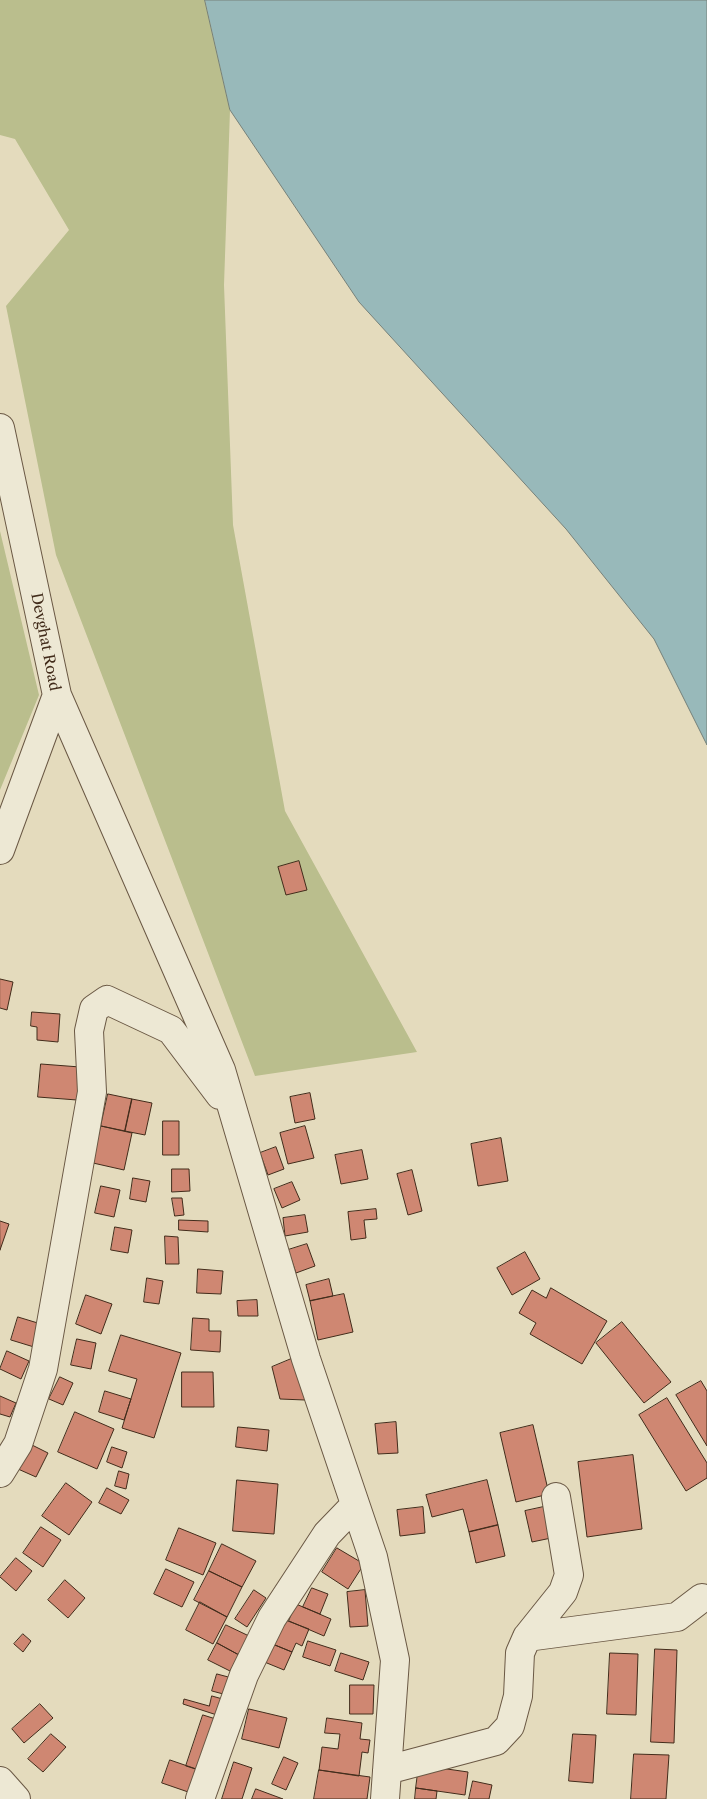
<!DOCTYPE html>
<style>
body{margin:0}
canvas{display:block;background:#e4dbbd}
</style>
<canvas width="707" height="1799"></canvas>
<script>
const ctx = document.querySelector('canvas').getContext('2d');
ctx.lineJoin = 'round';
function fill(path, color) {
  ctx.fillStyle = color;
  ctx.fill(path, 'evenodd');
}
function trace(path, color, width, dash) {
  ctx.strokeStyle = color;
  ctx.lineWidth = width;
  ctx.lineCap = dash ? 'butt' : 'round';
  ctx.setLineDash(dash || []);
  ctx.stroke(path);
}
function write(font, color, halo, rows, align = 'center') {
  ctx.font = font + ' "Libre Caslon Text",serif';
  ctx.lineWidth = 5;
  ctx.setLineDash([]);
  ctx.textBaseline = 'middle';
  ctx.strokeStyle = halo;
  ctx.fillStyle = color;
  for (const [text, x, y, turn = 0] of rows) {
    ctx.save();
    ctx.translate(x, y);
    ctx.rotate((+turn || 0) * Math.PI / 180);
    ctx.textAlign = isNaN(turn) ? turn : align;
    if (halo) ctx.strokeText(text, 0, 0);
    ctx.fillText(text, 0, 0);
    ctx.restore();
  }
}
fill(new Path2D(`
 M0 0H205L230 110 224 285 233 525 285 811 417 1052 255 1076 56 555 6 306 69 230 15 139 0 135Z
 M0 531 39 695 0 790Z`), '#babe8d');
const water = new Path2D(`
 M205 0H707V745L654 639 566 529 359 302 230 110Z`);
fill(water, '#98b9ba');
trace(water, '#76817a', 1);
const building = new Path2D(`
 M299 861 307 890 286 895 278 867Z
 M0 979 13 982 7 1010 0 1008Z
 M32 1012 60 1014 58 1042 37 1040V1027L31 1026Z
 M41 1064 80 1067 77 1100 38 1097Z
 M310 1093 315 1119 295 1123 290 1097Z
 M108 1094 132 1099 125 1131 101 1126Z
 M132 1099 152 1103 145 1135 125 1131Z
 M163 1121H179V1155H163Z
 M101 1126 132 1133 124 1170 93 1163Z
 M305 1126 314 1158 288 1164 280 1133Z
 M501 1138 508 1181 478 1186 471 1144Z
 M276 1147 284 1169 268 1175 260 1153Z
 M362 1150 368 1179 341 1184 335 1155Z
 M172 1169H189L190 1191 172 1192Z
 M412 1170 422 1211 408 1215 397 1174Z
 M133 1178 150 1181 146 1202 130 1199Z
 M292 1182 300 1200 282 1208 274 1189Z
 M101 1186 120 1190 114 1217 95 1213Z
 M172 1198H182L184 1215 175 1216Z
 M376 1209 377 1219 364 1220 366 1238 351 1240 348 1212Z
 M305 1215 308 1232 285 1236 283 1218Z
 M179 1220 208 1221V1232L179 1230Z
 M0 1221 9 1224 0 1250Z
 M115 1227 132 1230 128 1253 111 1250Z
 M165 1236 178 1237 179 1264H166Z
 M307 1244 315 1266 296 1273 288 1250Z
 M525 1252 540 1279 512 1295 497 1268Z
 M198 1269 223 1271 221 1294 197 1293Z
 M147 1278 163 1281 159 1304 144 1302Z
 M329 1279 333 1296 310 1301 306 1285Z
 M551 1288 607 1321 582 1364 530 1334 536 1323 519 1313 532 1290 546 1298Z
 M344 1294 353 1332 318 1340 310 1301Z
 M86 1295 112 1304 101 1334 76 1324Z
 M257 1300 258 1316H238L237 1301Z
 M18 1317 41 1324 34 1347 11 1340Z
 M193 1318 209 1319V1331H221L220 1352 191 1350Z
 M622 1322 671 1382 644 1403 596 1343Z
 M121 1335 181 1353 154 1438 122 1428 137 1379 109 1371Z
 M77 1339 96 1343 91 1369 71 1365Z
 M7 1351 29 1361 21 1379 0 1369Z
 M296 1357 305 1400 280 1399 272 1367Z
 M182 1372H213L214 1407H182Z
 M60 1377 73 1383 63 1405 49 1399Z
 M701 1381 707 1391V1446L676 1395Z
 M105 1391 131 1399 124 1420 99 1412Z
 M0 1396 16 1403 10 1417 0 1414Z
 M667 1398 707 1463V1478L686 1491 639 1415Z
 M75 1412 114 1429 97 1469 58 1452Z
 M396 1422 398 1453 378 1454 375 1424Z
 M533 1425 549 1494 516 1502 500 1433Z
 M238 1427 269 1430 267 1451 236 1447Z
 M30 1444 48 1453 36 1477 18 1469Z
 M112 1447 127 1452 122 1468 107 1462Z
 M633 1455 642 1529 587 1537 578 1462Z
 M119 1471 129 1474 126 1489 115 1486Z
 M237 1480 278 1484 274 1534 233 1531Z
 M487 1480 498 1525 469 1532 463 1509 432 1517 426 1495Z
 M66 1483 92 1502 69 1535 42 1516Z
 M107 1488 129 1500 121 1514 99 1503Z
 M548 1506 556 1537 532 1542 525 1511Z
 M423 1507 425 1533 400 1536 397 1510Z
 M498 1525 505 1556 476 1563 469 1532Z
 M41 1527 61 1540 43 1567 23 1553Z
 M179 1528 216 1543 203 1575 166 1560Z
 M222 1544 256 1561 242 1587 209 1571Z
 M337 1548 364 1564 348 1589 322 1572Z
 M16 1558 32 1571 16 1591 0 1577Z
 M166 1569 194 1582 182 1607 154 1594Z
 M209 1571 242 1587 227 1617 194 1600Z
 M65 1580 85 1598 68 1618 48 1600Z
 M312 1588 328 1594 320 1614 303 1607Z
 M254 1590 266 1598 247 1627 235 1619Z
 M365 1590 368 1626 350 1627 347 1592Z
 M200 1602 227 1617 213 1644 186 1630Z
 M296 1604 331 1619 324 1636 289 1621Z
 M280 1618 309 1629 302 1646 296 1643 292 1652 270 1643Z
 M226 1625 249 1636 239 1655 217 1643Z
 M23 1634 31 1641 23 1652 14 1644Z
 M308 1641 336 1650 330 1666 303 1657Z
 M217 1643 239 1655 230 1671 208 1660Z
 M270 1643 292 1652 284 1670 262 1661Z
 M655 1649 677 1650 674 1743 651 1742Z
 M341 1653 369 1662 363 1680 335 1671Z
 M610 1653 638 1654 636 1715 607 1714Z
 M217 1674 232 1678 227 1695 212 1691Z
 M350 1685H374L373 1714H350Z
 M212 1696 226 1700 220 1716 183 1704 184 1699 209 1706Z
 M40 1704 53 1718 24 1743 12 1729Z
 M249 1709 287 1718 279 1748 242 1739Z
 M203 1715 219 1720 202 1771 186 1766Z
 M327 1718 362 1723 360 1739 370 1740 368 1753 362 1752 359 1776 319 1770 322 1747 338 1749 340 1734 325 1733Z
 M51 1734 66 1747 43 1772 28 1759Z
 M573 1734 596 1735 593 1783 569 1781Z
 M634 1754 669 1755 666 1799H631Z
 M284 1757 298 1763 286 1790 272 1784Z
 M170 1760 202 1771 194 1794 162 1783Z
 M234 1762 252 1768 242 1799H222Z
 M419 1765 468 1772 465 1795 416 1788Z
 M319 1770 370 1777 367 1799H314Z
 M473 1781 492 1785 489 1799H469Z
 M416 1788 437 1791 436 1799H415Z
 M256 1789 283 1799H252Z`);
fill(building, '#cf8772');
trace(building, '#422c1b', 1);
const minor = new Path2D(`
 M0 428 57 695 0 850
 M57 695 221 1070 306 1359 373 1557 395 1660 385 1799
 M0 1473 18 1444 43 1369 92 1092 89 1031 94 1009 107 1000 171 1030 220 1095
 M527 1637 563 1592 569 1575 556 1497
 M387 1770 496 1741 510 1726 518 1696 520 1653 527 1637 677 1617 702 1598
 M0 1781 16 1799
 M200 1799 244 1675 272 1618 327 1534 355 1505`);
trace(minor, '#6a5844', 30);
trace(minor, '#ede8d4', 28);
write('15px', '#422c1b', '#ede8d4', [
 ["Devghat Road",45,642,79]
]);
</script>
